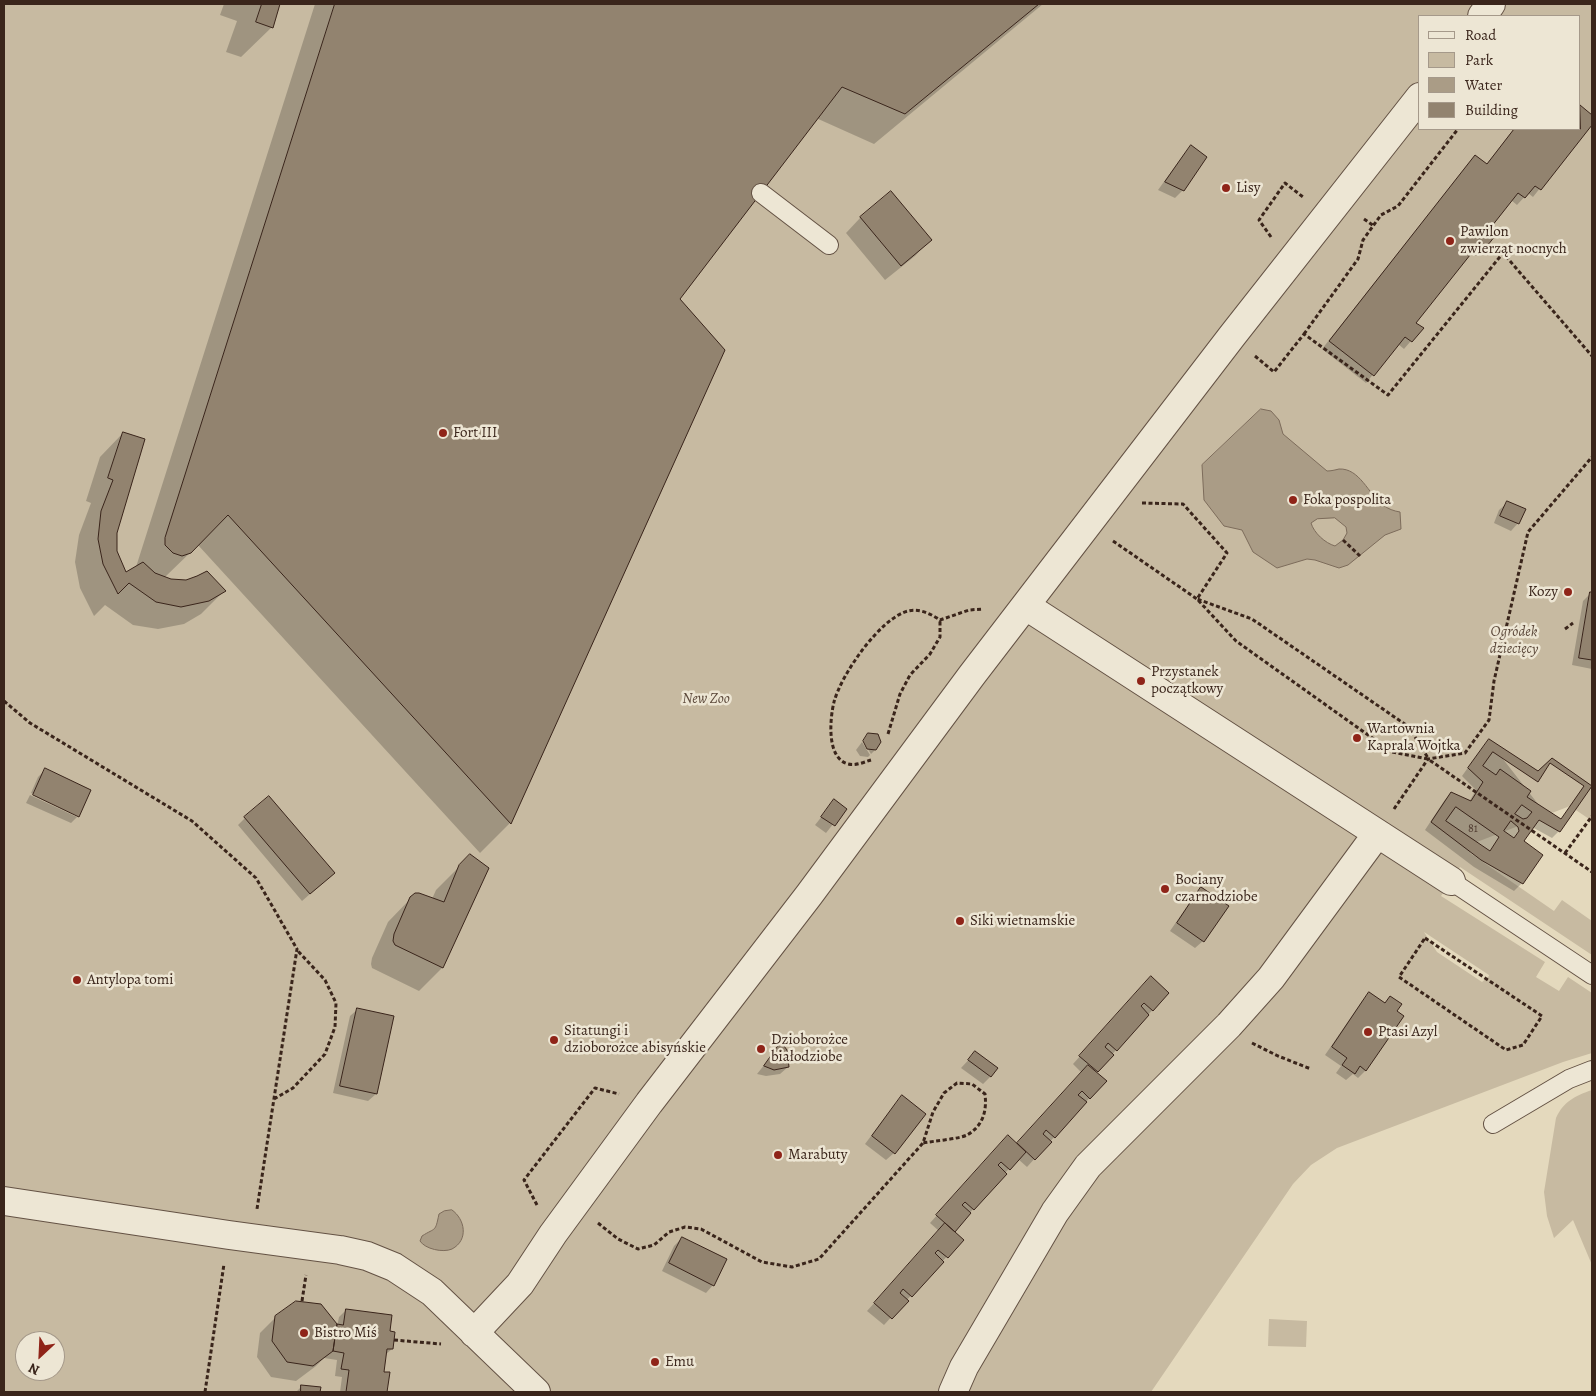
<!DOCTYPE html>
<meta charset="utf-8">
<style>
body{margin:0}
#map{position:relative;width:1596px;height:1396px;overflow:hidden;background:#e4d9bd;font-family:Alegreya,serif}
canvas{display:block}
.frame{position:absolute;inset:0;border:5px solid #3a251b;pointer-events:none}
.legend{position:absolute;left:1418px;top:15px;width:162px;height:115px;box-sizing:border-box;background:#ede6d4;border:1px solid #a5998a;margin:0;padding:6px 9px;list-style:none;font-size:15px;color:#3a251b}
.legend li{display:flex;align-items:center;gap:10px;height:25px}
.legend b{width:25px;border:1px solid #a5998a}
.north{position:absolute;left:15px;top:1331px;width:50px;height:50px;box-sizing:border-box;background:#ede6d4;border:1px solid #a5998a;border-radius:50%;rotate:205deg;font-size:14px;font-weight:700;line-height:20px;text-align:center;color:#3a251b}
.north::after{content:'';display:block;margin:auto;width:18px;height:22px;background:#8f2418;clip-path:polygon(50% 0,100% 100%,50% 72%,0 100%)}
</style>
<div id="map">
<canvas width="1596" height="1396"></canvas>
<div class="frame"></div>
<ul class="legend">
<li><b style="height:6px;background:#ede6d4"></b>Road</li>
<li><b style="height:14px;background:#c7baa1"></b>Park</li>
<li><b style="height:14px;background:#aa9c86"></b>Water</li>
<li><b style="height:14px;background:#92836f"></b>Building</li>
</ul>
<div class="north">N</div>
</div>
<script>
const ctx = document.querySelector('canvas').getContext('2d');
ctx.lineJoin = 'round';
function fill(path, color) {
  ctx.fillStyle = color;
  ctx.fill(path, 'evenodd');
}
function trace(path, color, width, dash) {
  ctx.strokeStyle = color;
  ctx.lineWidth = width;
  ctx.lineCap = dash ? 'butt' : 'round';
  ctx.setLineDash(dash || []);
  ctx.stroke(path);
}
function write(font, color, halo, rows, align = 'center') {
  ctx.font = font + ' Alegreya,serif';
  ctx.lineWidth = 5;
  ctx.setLineDash([]);
  ctx.textBaseline = 'middle';
  ctx.strokeStyle = halo;
  ctx.fillStyle = color;
  for (const [text, x, y, turn = 0] of rows) {
    ctx.save();
    ctx.translate(x, y);
    ctx.rotate((+turn || 0) * Math.PI / 180);
    ctx.textAlign = isNaN(turn) ? turn : align;
    if (halo) ctx.strokeText(text, 0, 0);
    ctx.fillText(text, 0, 0);
    ctx.restore();
  }
}
fill(new Path2D(`
 M4 4H1592V821L1570 806 1477 842 1470 853 1554 911 1562 900 1592 921V955L1460 867 1441 896 1545 962 1536 977 1559 991 1568 977 1592 993V1053L1563 1062 1337 1148 1311 1165 1293 1184 1151 1392H4ZM1420 16H1580V129H1420ZM1424 932 1489 975V976L1482 982 1437 952ZM25 1341H55V1371H25Z
 M1592 1090V1265L1573 1220 1554 1238 1547 1216 1544 1192 1556 1118C1564 1101 1575 1096 1592 1090Z
 M1269 1319 1307 1321 1306 1347 1268 1346Z`), '#c7baa1');
const water = new Path2D(`
 M1261 409 1271 411 1279 420 1283 434 1327 471C1331 471 1335 470 1339 469 1360 468 1368 494 1383 505 1388 509 1394 511 1400 512L1401 529 1385 535 1348 565 1339 568 1315 560 1307 559 1277 568 1253 552 1242 530 1224 526 1204 500 1202 465ZM1335 518 1346 527 1347 533 1343 540 1335 546C1325 543 1314 533 1311 523L1317 519Z
 M452 1210C465 1219 469 1240 452 1249 443 1253 425 1249 420 1241L422 1236C436 1227 435 1233 439 1214L444 1211Z`);
fill(water, '#aa9c86');
trace(water, '#7d6c5b', 1);
fill(new Path2D(`
 M224 4H279L272 27 241 57 226 52 237 21 220 15Z
 M315 4H1043L874 144 816 118 678 299 723 350 510 823 480 853 198 545 164 578 224 591 201 614 184 624 158 629 133 625 105 605 94 616 80 588 75 562 79 535 91 503 86 501 100 457 123 433 116 532V551L125 574 136 567Z
 M1580 107 1592 117V123L1533 197 1528 193 1517 205 1511 200 1487 232 1484 249 1476 256 1470 252 1415 323 1422 328 1404 349 1398 344 1366 383 1322 349 1475 156 1486 165 1514 129H1580Z
 M1191 146 1206 157 1183 190 1175 198 1158 190 1184 154Z
 M861 217 930 240 915 256 885 280 846 233Z
 M1507 503 1518 523 1511 531 1494 523 1499 510Z
 M1591 593H1592V669L1572 665 1583 601Z
 M869 735 876 749 871 754 863 741Z
 M1489 741 1559 831 1552 838 1532 827 1523 841 1541 856 1522 883 1514 891 1474 867 1425 830 1444 801 1451 793 1469 802 1476 790 1462 776 1482 748Z
 M862 742 870 755 868 757 860 756 856 750Z
 M45 770 78 816 71 823 26 803 30 795 77 817V814L31 793 38 777Z
 M834 801 845 809 826 833 815 825Z
 M245 818 334 873 302 901 238 825Z
 M471 855 487 868 442 968 419 991 372 968 371 964 372 958 388 922 415 894 432 899 436 890Z
 M1202 889 1203 941 1195 948 1170 931 1194 896Z
 M1144 985 1168 993 1096 1072 1105 1081 1027 1167 1018 1159 1005 1173 953 1232 962 1240 884 1325 867 1311 939 1231 930 1223 1001 1144 1017 1145 1082 1073 1073 1064Z
 M1369 994 1384 1004 1390 998 1395 1011 1402 1016 1365 1071 1358 1078 1353 1074 1346 1080 1336 1073 1341 1066 1325 1055 1362 1001Z
 M358 1009 376 1094 368 1101 333 1093 350 1016Z
 M781 1044 788 1067 780 1074 766 1076 757 1074Z
 M975 1053 990 1077 983 1084 961 1068Z
 M895 1104 894 1153 886 1160 865 1144Z
 M682 1238 713 1285 706 1293 662 1271 674 1246Z
 M346 1310 389 1332 392 1349 385 1355 383 1373H388L385 1392H340L342 1377 335 1376 337 1360 324 1358 316 1366 296 1381 271 1377 257 1357 260 1333 276 1317 337 1327 339 1317Z
 M302 1386 320 1388 319 1392H296Z`), '#0003');
const building = new Path2D(`
 M262 4H280L273 28 256 22Z
 M335 4H1039L905 114 842 87 680 299 725 350 511 824 228 515 191 553 182 556 173 553 165 545V538Z
 M1580 105 1592 115V125L1541 190 1535 186 1525 198 1518 193 1488 231 1495 236 1484 250 1478 245 1416 323 1424 328 1412 342 1405 337 1374 376 1329 341 1475 155 1487 164 1514 129H1580Z
 M1191 145 1207 157 1184 191 1165 182Z
 M891 191 932 240 901 266 860 217Z
 M123 432 145 439 117 533V551L126 572 143 562 155 573 171 579 186 580 197 576 207 571 226 591 209 601 181 607 156 602 129 583 118 594 103 564 98 539 101 511 113 480 108 478Z
 M1507 501 1526 509 1519 524 1500 516Z
 M1590 592H1592V660L1579 658Z
 M868 733 878 734 881 742 876 750 867 749 863 741Z
 M1489 739 1538 771 1552 758 1592 786 1560 832 1539 820 1524 841 1543 855 1523 884 1481 860 1431 822 1451 792 1471 801 1483 782 1468 768Z
 M1493 752 1538 782 1550 763 1584 786 1561 819 1527 797 1531 791 1500 769 1496 775 1483 766Z
 M45 768 91 790 79 817 33 795Z
 M269 796 335 873 310 894 244 817Z
 M834 799 847 809 835 826 821 817Z
 M1522 805 1532 812 1527 818 1523 819 1515 814Z
 M1456 807 1499 837 1490 851 1446 821Z
 M1511 821 1518 827 1519 831 1514 838 1504 831Z
 M470 854 489 868 443 968 395 945 393 941 394 934 410 897 415 893H419L444 902 459 865Z
 M1201 887 1229 906 1204 942 1177 923Z
 M1151 976 1169 993 1153 1011 1144 1003 1141 1006 1149 1015 1117 1051 1108 1043 1105 1047 1114 1055 1098 1072 1079 1056Z
 M1369 992 1385 1003 1390 996 1402 1004 1397 1011 1404 1016 1366 1071 1360 1066 1355 1074 1342 1065 1347 1058 1332 1047Z
 M357 1008 394 1016 377 1094 340 1086Z
 M781 1042 787 1050 789 1067 774 1070 764 1066Z
 M975 1051 998 1068 991 1077 968 1060Z
 M1088 1065 1107 1081 1090 1099 1082 1091 1078 1095 1087 1102 1055 1138 1046 1130 1043 1134 1052 1142 1035 1160 1017 1143Z
 M902 1095 926 1114 895 1154 872 1136Z
 M1008 1135 1026 1152 1010 1170 1001 1162 998 1165 1007 1174 974 1210 965 1202 962 1205 971 1213 955 1232 936 1215Z
 M945 1223 964 1240 948 1258 938 1250 935 1253 944 1262 912 1297 903 1289 900 1293 909 1301 892 1319 874 1303Z
 M682 1237 727 1259 714 1286 669 1263Z
 M296 1301 321 1304 337 1324 333 1351 313 1366 287 1362 272 1341 275 1316Z
 M346 1309 392 1315 390 1331 395 1332 393 1349H387L384 1372H390L387 1392H346L349 1370 341 1369 344 1353 333 1351 337 1324 343 1325Z
 M301 1385 321 1387 320 1392H301Z`);
fill(building, '#92836f');
trace(building, '#3a251b', 1);
const lane = new Path2D(`
 M761 193 829 245
 M1451 881 1592 975
 M1493 1124 1569 1079 1592 1070`);
const street = new Path2D(`
 M1482 16 1491 4
 M1026 606 1451 881
 M4 1201 229 1235 340 1250 367 1256 394 1267 432 1292 536 1392
 M474 1333 520 1284 553 1234 649 1103 809 895 972 675 1232 336 1420 97
 M953 1392 964 1367 1055 1212 1088 1166 1229 1025 1271 978 1377 834`);
trace(lane, '#645244', 20);
trace(street, '#645244', 30);
trace(new Path2D(`
 M1364 219 1374 226
 M1271 237 1259 220 1285 183 1303 197
 M1304 334 1358 259 1363 240 1381 215 1398 206 1458 129
 M1255 356 1274 372 1304 334 1388 395 1503 253 1592 356
 M1142 503 1183 504 1227 553 1197 599 1252 619 1409 727 1428 758
 M1343 540 1360 556
 M1113 541 1197 599 1236 641 1392 752 1428 759 1592 872
 M1565 629 1573 623
 M4 701 30 723 192 821 256 878 297 949 257 1209
 M888 734 900 694 910 675 930 654 940 637V620
 M871 760C864 762 856 766 848 764 826 758 830 718 834 702 841 675 880 618 908 611 919 608 931 614 940 620L969 610 983 609
 M1394 809 1428 759 1465 753 1489 720 1494 681 1528 532 1592 457
 M1565 853 1592 816
 M1425 938 1542 1016 1523 1045 1506 1050 1399 977Z
 M1252 1043 1278 1056 1311 1069
 M274 1099 293 1088 325 1054 335 1027 336 1003 325 980 297 950
 M537 1205 524 1180 595 1088 619 1094
 M598 1223 618 1239 638 1249 654 1245 669 1232 685 1227 701 1229 762 1262 792 1267 819 1259 923 1143 933 1112 944 1093 957 1083 972 1084 985 1094C987 1111 983 1126 967 1135 959 1139 933 1141 923 1143
 M302 1301 306 1275
 M394 1340 441 1344
 M205 1392 224 1264`), '#3a251b', 3, [4, 2.5]);
trace(lane, '#ede6d4', 18);
trace(street, '#ede6d4', 28);
for (const [x, y, r, color] of [
 [1226,188,5,"#8f2418"],
 [1450,241,5,"#8f2418"],
 [443,433,5,"#8f2418"],
 [1293,500,5,"#8f2418"],
 [1568,592,5,"#8f2418"],
 [1141,681,5,"#8f2418"],
 [1357,738,5,"#8f2418"],
 [1165,889,5,"#8f2418"],
 [960,921,5,"#8f2418"],
 [77,980,5,"#8f2418"],
 [1368,1032,5,"#8f2418"],
 [554,1040,5,"#8f2418"],
 [761,1049,5,"#8f2418"],
 [778,1155,5,"#8f2418"],
 [304,1333,5,"#8f2418"],
 [655,1362,5,"#8f2418"]
]) {
  const dot = new Path2D();
  dot.arc(x, y, r, 0, 2 * Math.PI);
  ctx.fillStyle = color;
  ctx.fill(dot);
  trace(dot, '#ede6d4', 2);
}
write('12px', '#503c30', null, [
 ["81",1473,829]
]);
write('15px', '#3a251b', '#ede6d4', [
 ["Lisy",1236,188],
 ["Pawilon",1460,232],
 ["zwierząt nocnych",1460,249],
 ["Fort III",453,433],
 ["Foka pospolita",1303,500],
 ["Kozy",1558,592,"right"],
 ["Przystanek",1151,672],
 ["początkowy",1151,689],
 ["Wartownia",1367,729],
 ["Kaprala Wojtka",1367,746],
 ["Bociany",1175,880],
 ["czarnodziobe",1175,897],
 ["Siki wietnamskie",970,921],
 ["Antylopa tomi",87,980],
 ["Sitatungi i",564,1031],
 ["dzioborożce abisyńskie",564,1048],
 ["Ptasi Azyl",1378,1032],
 ["Dzioborożce",771,1040],
 ["białodziobe",771,1057],
 ["Marabuty",788,1155],
 ["Bistro Miś",314,1333],
 ["Emu",665,1362]
], 'left');
write('italic 15px', '#5d4a3c', '#ede6d4', [
 ["Ogródek",1514,632],
 ["dziecięcy",1514,649],
 ["New Zoo",706,699]
]);
</script>
